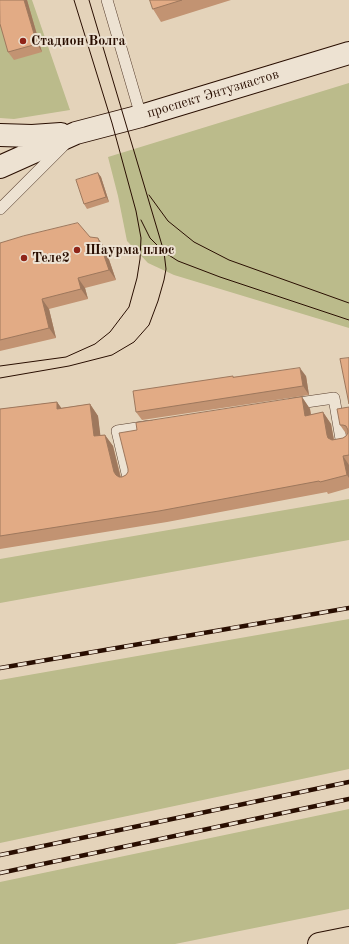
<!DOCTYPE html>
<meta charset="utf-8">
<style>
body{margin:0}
canvas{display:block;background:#e4d3ba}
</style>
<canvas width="349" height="944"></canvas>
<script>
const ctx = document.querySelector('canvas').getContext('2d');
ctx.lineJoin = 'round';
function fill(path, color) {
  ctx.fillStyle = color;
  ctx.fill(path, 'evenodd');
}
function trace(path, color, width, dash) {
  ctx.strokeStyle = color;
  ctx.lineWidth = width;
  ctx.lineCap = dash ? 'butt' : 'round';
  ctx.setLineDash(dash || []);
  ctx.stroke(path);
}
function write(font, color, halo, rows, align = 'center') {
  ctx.font = font + ' "Old Standard TT",serif';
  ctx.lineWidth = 4;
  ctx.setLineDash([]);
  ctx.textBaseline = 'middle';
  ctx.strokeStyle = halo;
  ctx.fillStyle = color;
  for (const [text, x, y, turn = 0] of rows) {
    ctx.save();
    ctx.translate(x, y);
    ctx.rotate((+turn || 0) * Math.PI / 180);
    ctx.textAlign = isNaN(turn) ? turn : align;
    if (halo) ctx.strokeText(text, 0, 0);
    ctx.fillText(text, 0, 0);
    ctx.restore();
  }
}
fill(new Path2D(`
 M0 0H32L70 110 14 119 0 118Z
 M349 83V328L174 275 148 263 127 241 118 196 108 157Z
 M349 499V540L0 603V559Z
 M349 619V769L0 843V680Z
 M349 809V909L175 944H0V882Z`), '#bbbb8b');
const service = new Path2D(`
 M107 0 141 116
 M0 209 64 145
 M292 404 334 398 342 445 349 443
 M129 482 117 431 150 426`);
const secondary = new Path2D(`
 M0 135 32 136 61 134
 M0 167 76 133 141 116 349 53`);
const primary = new Path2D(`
 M319 944 349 938`);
trace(service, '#583f2f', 12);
trace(secondary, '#290e01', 24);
trace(primary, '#290e01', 24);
trace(service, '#ede2d2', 11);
trace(secondary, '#ede2d2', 22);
trace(primary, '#e4d3ba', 22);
trace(new Path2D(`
 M149 195 168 221 194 242 229 260 349 303
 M141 220 150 238 164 252 178 261 220 277 349 320
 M0 366 66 357 95 344 110 332 129 307 137 278 140 259 141 238 136 211 112 123 74 0
 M0 378 69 366 112 355 134 342 149 325 158 301 164 280 166 269 164 252 89 0`), '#290e01', 1);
const rail = new Path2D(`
 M0 668 349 608
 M0 855 349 782
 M0 873 349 799`);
trace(rail, '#290e01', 4.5);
trace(rail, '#ede2d2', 3, [9]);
fill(new Path2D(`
 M27 0 42 52 14 60 8 52Z
 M150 0H231L161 22 153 9Z
 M98 173 101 177 109 202 87 209 84 204Z
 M90 237 105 248 116 280 85 288 88 299 49 309 56 338 0 351V243Z
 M306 376 309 395 142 420 136 412 234 377Z
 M302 397 310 409 311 415 323 412 331 424 334 440 343 438 347 435 340 425 349 407V488L328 494 327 492 167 522 0 549V409L57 402 61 408 90 404 98 416 100 435H105L113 446 121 477H122L126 475 128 472 137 430Z`), '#c29372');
fill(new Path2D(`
 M24 0H27L42 52 37 44Z
 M98 173 101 177 109 202 106 197Z
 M98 238 105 248 116 280 109 270Z
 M78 278 85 288 88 299 81 289Z
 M42 299 49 309 56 338 49 328Z
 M300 368 306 376 309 395 303 386Z
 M302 397 310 409 313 427 305 416Z
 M57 402 65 413 57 409Z
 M90 404 98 416 102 448 94 436Z
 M323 412 331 424 335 446 328 438 327 435Z
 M105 435 113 446 122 484 114 472Z
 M343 456 349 465V478L347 475Z`), '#9e785d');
const building = new Path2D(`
 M0 0H24L37 44 8 52 0 24Z
 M150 0H182L153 9Z
 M98 173 106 197 84 204 76 180Z
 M78 223 90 237 98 238 109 270 78 278 81 289 42 299 49 328 0 340V243L23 236Z
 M349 358V404L340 359Z
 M300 368 303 386 136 412 133 391 233 376V377Z
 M302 397 305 416 323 412 327 435 328 438 332 440 343 438 346 436 348 433V430L346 426 343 425H340L337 409 349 407V455L343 456 347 475 320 482 319 481 159 511 0 536V409L57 402V409L90 404 94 436 105 435 114 472 116 475 119 477H122L126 475 128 472V469L119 433 137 430 136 423Z`);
fill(building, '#e2ab85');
trace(building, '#9e785d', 1);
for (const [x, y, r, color] of [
 [23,41,4,"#8f2418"],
 [77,250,4,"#8f2418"],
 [24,258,4,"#8f2418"]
]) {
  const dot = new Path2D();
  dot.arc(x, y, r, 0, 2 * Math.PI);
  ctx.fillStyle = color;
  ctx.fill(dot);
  trace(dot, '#ede2d2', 1.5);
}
write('bold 14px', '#290e01', '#ede2d2', [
 ["Стадион Волга",31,41],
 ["Шаурма плюс",85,250],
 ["Теле2",32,258]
], 'left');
write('14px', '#290e01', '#ede2d2', [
 ["проспект Энтузиастов",213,94,-17]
]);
</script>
